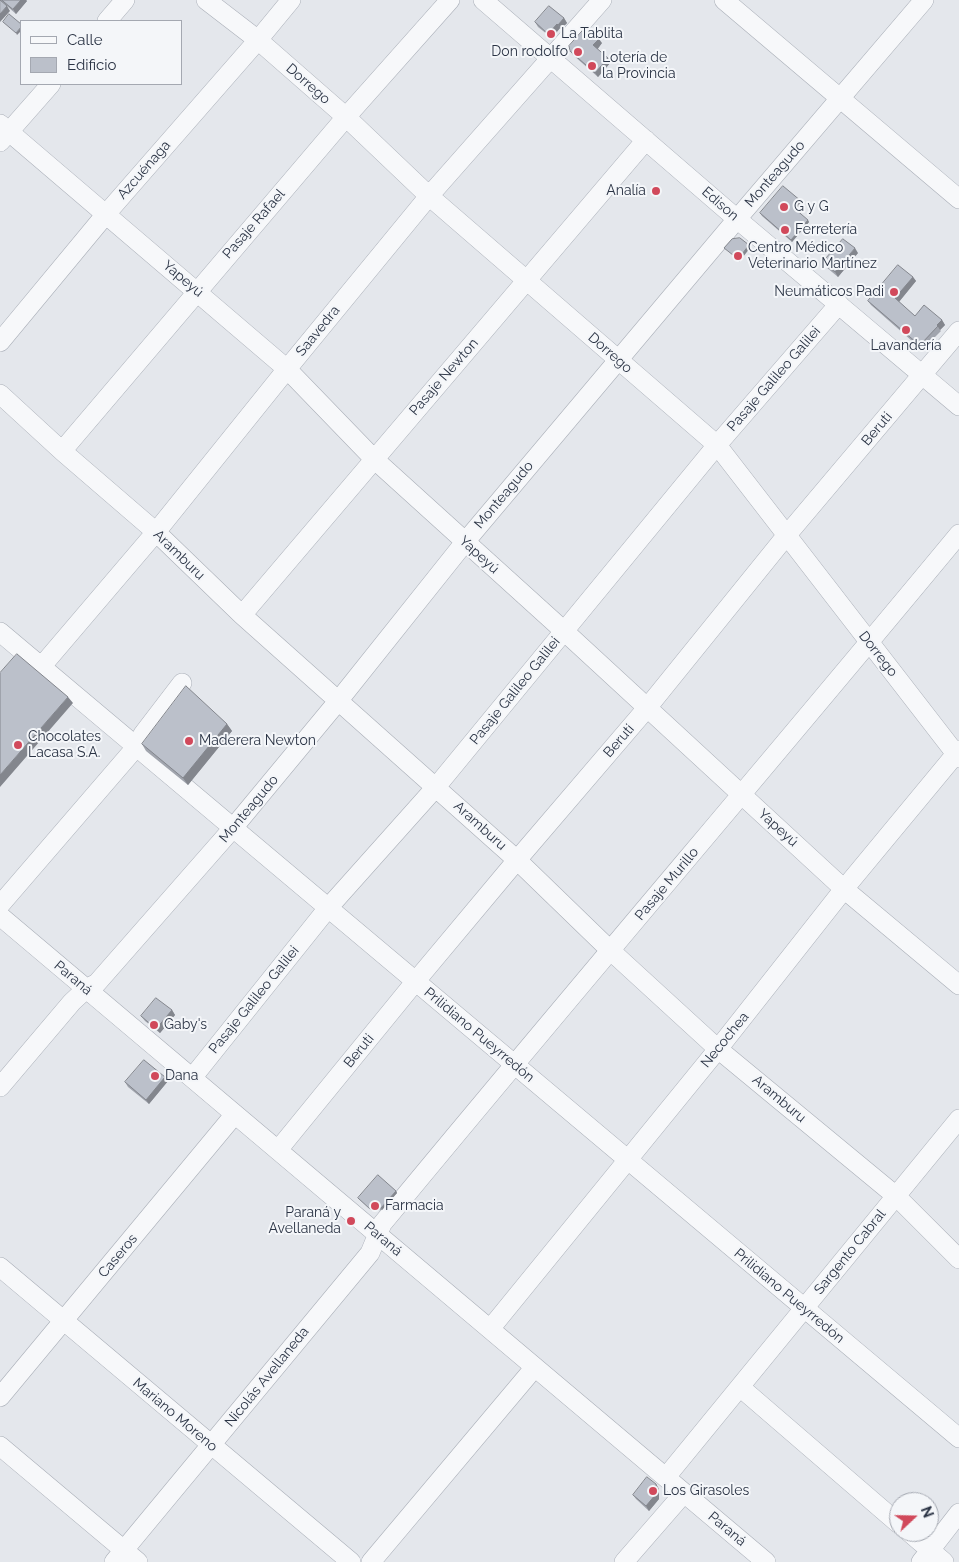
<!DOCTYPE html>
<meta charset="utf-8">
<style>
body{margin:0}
#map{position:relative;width:959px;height:1562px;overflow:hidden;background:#e4e7ec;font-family:Raleway,sans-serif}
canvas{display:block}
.legend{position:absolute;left:20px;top:20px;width:162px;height:65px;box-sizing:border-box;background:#f4f6f9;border:1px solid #a4a8b1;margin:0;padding:6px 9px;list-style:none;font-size:15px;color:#2b3445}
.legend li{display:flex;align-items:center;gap:10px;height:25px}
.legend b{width:25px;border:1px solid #a4a8b1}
.north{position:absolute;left:889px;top:1492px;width:50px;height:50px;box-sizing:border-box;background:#f4f6f9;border:1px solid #a4a8b1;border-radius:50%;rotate:69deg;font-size:14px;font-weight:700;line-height:20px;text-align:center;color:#2b3445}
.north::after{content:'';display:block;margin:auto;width:18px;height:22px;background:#d1495b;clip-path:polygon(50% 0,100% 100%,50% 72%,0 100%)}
</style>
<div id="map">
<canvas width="959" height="1562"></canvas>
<ul class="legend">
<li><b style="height:6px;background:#f7f8fa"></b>Calle</li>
<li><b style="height:14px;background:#bbc0ca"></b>Edificio</li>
</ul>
<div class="north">N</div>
</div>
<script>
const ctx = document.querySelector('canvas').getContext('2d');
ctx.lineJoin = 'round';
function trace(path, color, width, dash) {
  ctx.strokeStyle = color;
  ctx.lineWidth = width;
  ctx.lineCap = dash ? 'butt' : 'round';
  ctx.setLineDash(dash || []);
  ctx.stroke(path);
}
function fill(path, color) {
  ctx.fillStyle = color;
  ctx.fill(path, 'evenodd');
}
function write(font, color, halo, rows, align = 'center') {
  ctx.font = font + ' Raleway,sans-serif';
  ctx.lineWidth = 4;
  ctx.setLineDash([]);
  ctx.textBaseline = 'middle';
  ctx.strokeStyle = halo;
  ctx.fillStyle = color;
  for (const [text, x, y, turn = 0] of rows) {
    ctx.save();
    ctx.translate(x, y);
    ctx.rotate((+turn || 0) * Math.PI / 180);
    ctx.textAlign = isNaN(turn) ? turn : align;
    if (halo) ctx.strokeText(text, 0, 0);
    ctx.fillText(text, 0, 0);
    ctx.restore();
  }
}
const minor = new Path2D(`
 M206 0 258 40 346 117 429 196 717 445 959 758
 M483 0 737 219 959 406
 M724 0 959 199
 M107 21 125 0
 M0 124 287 369 374 459 564 631 844 889 959 985
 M0 142 51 84
 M0 342 106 214 258 40 291 0
 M0 394 62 451 156 532 242 615 517 860 611 951 718 1049 896 1196 959 1259
 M62 451 346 117 450 0
 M242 615 646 140
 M0 632 959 1438
 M41 667 156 532 287 369 429 196 602 0
 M0 905 137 746 143 734 182 683
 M0 916 766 1562
 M192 1078 328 908 436 787 717 445 839 304
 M0 1087 72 1002 86 989 97 983 233 828 339 700 465 542 737 219 924 0
 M278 1150 415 982 517 860 647 708 786 536 959 331
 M0 1267 351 1562
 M490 1329 718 1049 844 889 959 750
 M740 1387 899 1524
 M0 1397 235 1114
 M0 1446 138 1562
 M666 1477 959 1119
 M909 1532 944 1562
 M114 1562 370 1253 382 1224C573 992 768 765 959 534
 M371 1562 535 1367
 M624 1562 684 1493
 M921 1562 959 1513`);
trace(minor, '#a9aeb7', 20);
trace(minor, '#f7f8fa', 19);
fill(new Path2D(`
 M0 0H26L27 1 16 14Z
 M564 18 567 23 561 29 560 28 552 38 538 27 535 22Z
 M602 43 597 49 608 58 611 62 598 77 573 55 570 51Z
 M801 201 802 203 796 210 809 222 792 242 762 216 760 213Z
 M858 253 838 277 826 267 823 262Z
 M913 277 916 281 899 302 915 316 942 320 945 325 940 330 941 331 924 348H920L871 305 868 301Z
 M227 724 232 731 188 785 146 751 142 744Z
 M172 1010 175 1015 160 1033 145 1021 141 1016Z
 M165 1077 168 1081 149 1104 128 1087 125 1082Z
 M396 1191 397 1193 382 1210 372 1211 358 1198Z
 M656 1484 659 1489V1499L649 1511 636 1499 633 1495Z`), '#a1a5ae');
fill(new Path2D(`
 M21 0H26L27 1 16 14 13 9Z
 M7 6 10 11 0 22V14Z
 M564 18 567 23 561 29 558 25Z
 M557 24 560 28 552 38 548 34Z
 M21 27V31L17 35 16 33Z
 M599 39 602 43 597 50 593 45Z
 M608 58 611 62 598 77 595 73Z
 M801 201 802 203 796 211 794 208Z
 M808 220 809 222 792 242 791 240Z
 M749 245 750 248 739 262 738 259Z
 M855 248 858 253 838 277 835 272Z
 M913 277 916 281 898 303 895 298Z
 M942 320 945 325 940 330 937 325Z
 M68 697 73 703 0 787V775Z
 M227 724 232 731 188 785 183 778Z
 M172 1010 175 1015 160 1033 156 1029Z
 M165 1077 168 1081 149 1104 146 1100Z
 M396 1191 397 1193 382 1210 381 1208Z
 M656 1484 659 1489V1499L649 1511 646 1506Z`), '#83868d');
const building = new Path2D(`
 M0 0 7 6 0 14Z
 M2 0H21L13 9Z
 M549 6 564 18 558 25 557 24 548 34 535 22Z
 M9 14 21 24V27L16 33 3 22Z
 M586 27 599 39 593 45 608 58 595 73 570 51 569 46Z
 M783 186 801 201 794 208 808 220 791 240 760 213Z
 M740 238 749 245 738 259 724 248 732 239Z
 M843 239 855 248 835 272 823 262Z
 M898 265 913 277 895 298 915 316 924 305 942 320 937 325 938 326 921 344 917 343 868 301Z
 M17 654 68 697 0 775V673Z
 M186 686 227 724 183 778 142 744Z
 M156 998 172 1010 156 1029 141 1016Z
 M144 1060 165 1077 146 1100 125 1082Z
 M378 1175 396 1191 381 1208 370 1209 358 1198Z
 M647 1477 656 1484V1494L646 1506 633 1495Z`);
fill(building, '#bbc0ca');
trace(building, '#83868d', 1);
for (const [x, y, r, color] of [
 [551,34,5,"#d1495b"],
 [578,52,5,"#d1495b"],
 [592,66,5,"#d1495b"],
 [656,191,5,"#d1495b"],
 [784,207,5,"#d1495b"],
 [785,230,5,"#d1495b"],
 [738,256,5,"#d1495b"],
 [894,292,5,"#d1495b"],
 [906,330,5,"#d1495b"],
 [189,741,5,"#d1495b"],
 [18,745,5,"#d1495b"],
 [154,1025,5,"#d1495b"],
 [155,1076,5,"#d1495b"],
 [375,1206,5,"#d1495b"],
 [351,1221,5,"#d1495b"],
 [653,1491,5,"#d1495b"]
]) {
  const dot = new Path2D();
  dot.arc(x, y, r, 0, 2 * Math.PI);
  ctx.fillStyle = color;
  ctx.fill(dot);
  trace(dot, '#f4f6f9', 2);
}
write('14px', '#2b3445', '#f4f6f9', [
 ["La Tablita",561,34],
 ["Don rodolfo",568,52,"right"],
 ["Lotería de",602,58],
 ["la Provincia",602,74],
 ["Analía",646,191,"right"],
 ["G y G",794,207],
 ["Ferretería",795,230],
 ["Centro Médico",748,248],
 ["Veterinario Martínez",748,264],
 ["Neumáticos Padi",884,292,"right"],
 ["Lavandería",906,346,"center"],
 ["Chocolates",28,737],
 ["Lacasa S.A.",28,753],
 ["Maderera Newton",199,741],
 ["Gaby's",164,1025],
 ["Dana",165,1076],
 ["Farmacia",385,1206],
 ["Paraná y",341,1213,"right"],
 ["Avellaneda",341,1229,"right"],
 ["Los Girasoles",663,1491]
], 'left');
write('14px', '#2b3445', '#f4f6f9', [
 ["Dorrego",308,84,41],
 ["Azcuénaga",144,170,-49],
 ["Monteagudo",775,174,-49],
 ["Edison",720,204,41],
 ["Pasaje Rafael",254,224,-49],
 ["Yapeyú",183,279,40],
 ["Saavedra",318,331,-51],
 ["Dorrego",610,353,41],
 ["Pasaje Newton",444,377,-49],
 ["Pasaje Galileo Galilei",774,379,-49],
 ["Beruti",877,429,-50],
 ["Monteagudo",504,495,-50],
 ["Aramburu",179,555,44],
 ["Yapeyú",479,555,42],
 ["Dorrego",878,654,52],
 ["Pasaje Galileo Galilei",515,691,-51],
 ["Beruti",619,741,-49],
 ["Monteagudo",249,809,-50],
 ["Aramburu",480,826,42],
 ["Yapeyú",778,828,42],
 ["Pasaje Murillo",667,884,-50],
 ["Paraná",73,978,40],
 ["Pasaje Galileo Galilei",254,1000,-51],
 ["Prilidiano Pueyrredón",479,1035,40],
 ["Necochea",725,1040,-51],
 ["Beruti",359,1051,-51],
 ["Aramburu",779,1099,40],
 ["Paraná",383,1239,40],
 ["Sargento Cabral",850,1252,-51],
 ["Caseros",118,1256,-50],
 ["Prilidiano Pueyrredón",789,1296,40],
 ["Nicolás Avellaneda",267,1377,-51],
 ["Mariano Moreno",175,1415,40],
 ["Paraná",727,1529,40]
]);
</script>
